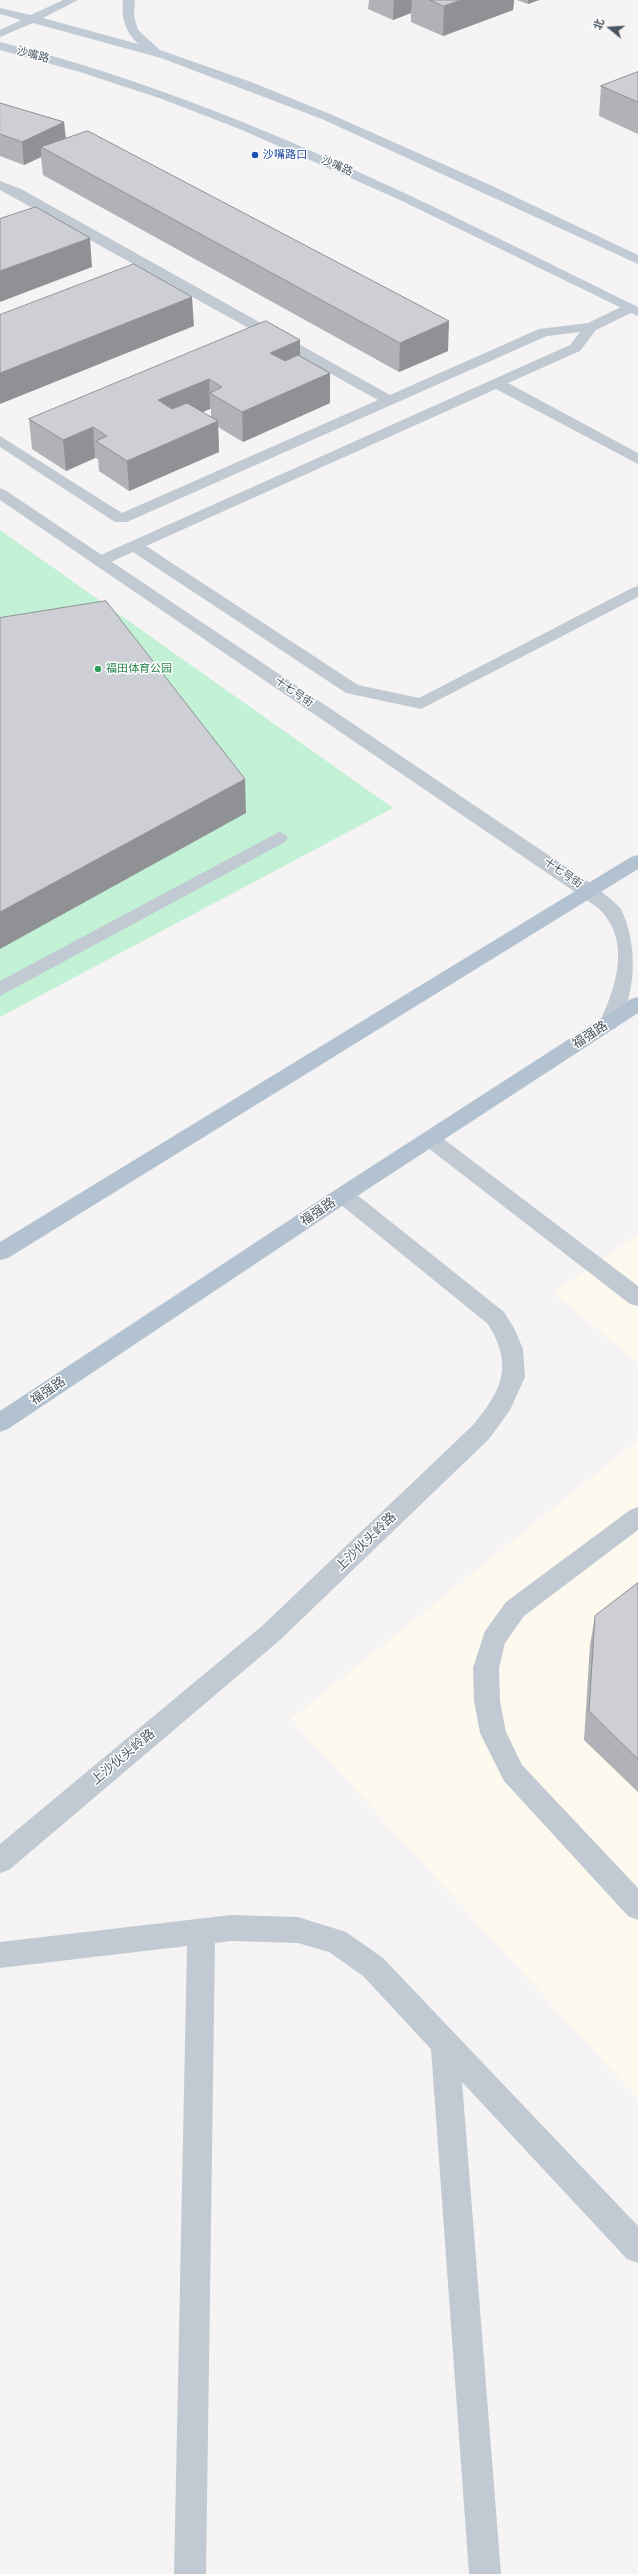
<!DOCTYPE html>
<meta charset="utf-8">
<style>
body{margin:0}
#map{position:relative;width:638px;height:2574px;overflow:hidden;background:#f5f3f3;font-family:Cabin,"Noto Sans SC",sans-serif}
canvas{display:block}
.north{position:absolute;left:590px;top:8px;width:40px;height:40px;-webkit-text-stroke:3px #fff;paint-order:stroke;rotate:288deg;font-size:11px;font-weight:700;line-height:16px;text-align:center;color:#4a5661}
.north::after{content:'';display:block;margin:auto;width:14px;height:18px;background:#4a5661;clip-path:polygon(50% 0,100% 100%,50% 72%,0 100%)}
</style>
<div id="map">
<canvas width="638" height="2574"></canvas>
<div class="north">北</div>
</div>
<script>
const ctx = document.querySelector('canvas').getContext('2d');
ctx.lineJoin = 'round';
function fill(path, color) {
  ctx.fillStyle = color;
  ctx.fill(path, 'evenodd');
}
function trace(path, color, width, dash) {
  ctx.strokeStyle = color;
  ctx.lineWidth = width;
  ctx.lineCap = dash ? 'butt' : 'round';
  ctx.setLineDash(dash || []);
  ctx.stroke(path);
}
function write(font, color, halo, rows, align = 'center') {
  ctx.font = font + ' Cabin,"Noto Sans SC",sans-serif';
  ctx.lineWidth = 3;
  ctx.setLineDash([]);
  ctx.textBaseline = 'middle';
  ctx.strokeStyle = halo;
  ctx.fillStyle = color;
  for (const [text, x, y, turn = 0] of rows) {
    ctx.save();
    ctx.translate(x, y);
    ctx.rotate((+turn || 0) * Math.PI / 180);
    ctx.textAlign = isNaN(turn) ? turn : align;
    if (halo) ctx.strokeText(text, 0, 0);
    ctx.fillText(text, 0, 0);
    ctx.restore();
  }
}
fill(new Path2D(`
 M638 1234V1363L554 1293Z
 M638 1432V2099L291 1719 637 1441Z`), '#fdf9ef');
fill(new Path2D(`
 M0 530 393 808 0 1017Z`), '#c3f1d5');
fill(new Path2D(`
 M0 181 21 189 390 395 539 329 588 323 625 305H635L637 308 635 311 596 330 580 351 508 383 638 453V464L496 389 146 546 358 685 419 698 632 588 638 586V597L421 709 346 693 133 552 106 564H94L92 561 94 558 570 345 580 332 547 336 127 522H115L0 447V436L122 513 378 400 0 190Z
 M279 832 285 834 288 838 285 842 0 996V981Z
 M430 1132 437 1134 638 1286V1306L630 1304 423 1144 420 1139 423 1134Z
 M638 1507V1530L524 1616 505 1643 499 1668 500 1701 506 1732 522 1765 638 1888V1920L628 1916 504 1781 480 1733 474 1701 473 1668 485 1631 506 1602 630 1510Z
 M231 1915 298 1917 346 1932 383 1958 638 2226V2263L627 2259 462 2082 501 2574H469L431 2049 363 1976 329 1952 298 1943 231 1941 215 1943 206 2574H174L187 1946 0 1968V1942Z`), '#c1cad2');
fill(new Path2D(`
 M0 488 5 490 596 887C604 894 614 901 621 909 638 945 637 993 616 1028L609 1030 602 1028 599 1023C617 987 632 938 597 907L0 500Z
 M343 1187 351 1190 504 1312 514 1328 523 1349 525 1377 510 1410 489 1439 280 1640 9 1870 0 1873V1844L262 1626 473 1425C502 1390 514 1366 488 1324L335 1200 332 1195 335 1190Z`), '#c1cad2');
fill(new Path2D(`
 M63 0H78L43 18 138 44C125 31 121 18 123 0H135L134 16 138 30 160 50 251 82 330 114 488 184 638 255V264L322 119 161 58 33 23 0 37V30L21 20 0 14V8L31 15Z
 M0 42C225 98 431 205 638 307V316L400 200 242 130 162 99 80 72 0 50Z`), '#c1cbd6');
fill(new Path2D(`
 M638 855V869L8 1258 0 1260V1242L631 857Z
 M638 997V1013L351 1200 8 1429 0 1432V1411L335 1190 631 999Z`), '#b3c2d1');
fill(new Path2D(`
 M369 0H514L513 10 443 36 411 22V13L393 20 368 9Z
 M517 0H539L528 4Z
 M638 72V134L599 116 601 86Z
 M0 103 64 122 66 138 448 351 399 372 43 175 41 157 24 165 0 156Z
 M300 356 330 373V403L243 442 218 427 219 452 129 491 99 471 98 459 95 458 66 471 32 449 29 419ZM210 409H211V417L202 412Z
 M638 1583V1792L584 1740 590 1645 595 1616Z`), '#b0b2b7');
fill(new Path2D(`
 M394 0H412L411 13 393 20Z
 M461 0H514L513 10 443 36 444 6Z
 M528 0H539L528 4Z
 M64 122 66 145 41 147V157L24 165 22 142Z
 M90 238 92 267 0 302V271Z
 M192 297 194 326 0 404V373Z
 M449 321 448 351 399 372 400 343Z
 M300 340V370L270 353Z
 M330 373V403L243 442 242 412Z
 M209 379 210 409 160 430 158 400Z
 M218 421 219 452 129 491 127 461Z
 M93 427 95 458 66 471 63 440Z
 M245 779 246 813 0 949V912Z`), '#909195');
const building = new Path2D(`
 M430 0H461L444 6Z
 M638 72V102L601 86Z
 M0 103 64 122 22 142 0 134Z
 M88 131 449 321 400 343 41 147Z
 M36 207 90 238 0 271V219Z
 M134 264 192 297 0 373V315Z
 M266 321 300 340 270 353 285 361 298 355 330 373 242 412 210 393 222 387 209 379 158 400 172 409 187 403 218 421 127 461 96 441 107 436 93 427 63 440 29 419Z
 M106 601 245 779 0 912V618Z
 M638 1583V1759L589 1711 595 1616Z`);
fill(building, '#cdcfd5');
trace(building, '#909195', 1);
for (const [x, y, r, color] of [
 [255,155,4,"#1a4fb4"],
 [98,669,4,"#2e9e5b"]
]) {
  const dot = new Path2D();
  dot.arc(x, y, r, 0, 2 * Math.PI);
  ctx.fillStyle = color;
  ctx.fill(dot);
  trace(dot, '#fff', 1.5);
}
write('11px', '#4a5661', '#fff', [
 ["沙嘴路",33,55,15],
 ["沙嘴路",337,166,24],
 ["十七号街",294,692,34],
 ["十七号街",563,873,34]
]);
write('11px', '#164399', '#fff', [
 ["沙嘴路口",263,155]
], 'left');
write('11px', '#27864d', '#fff', [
 ["福田体育公园",106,669]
], 'left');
write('13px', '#4a5661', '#fff', [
 ["福强路",590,1035,-33],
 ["福强路",318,1212,-34],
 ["福强路",48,1391,-34],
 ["上沙伙头岭路",366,1542,-44],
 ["上沙伙头岭路",123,1757,-40]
]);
</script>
